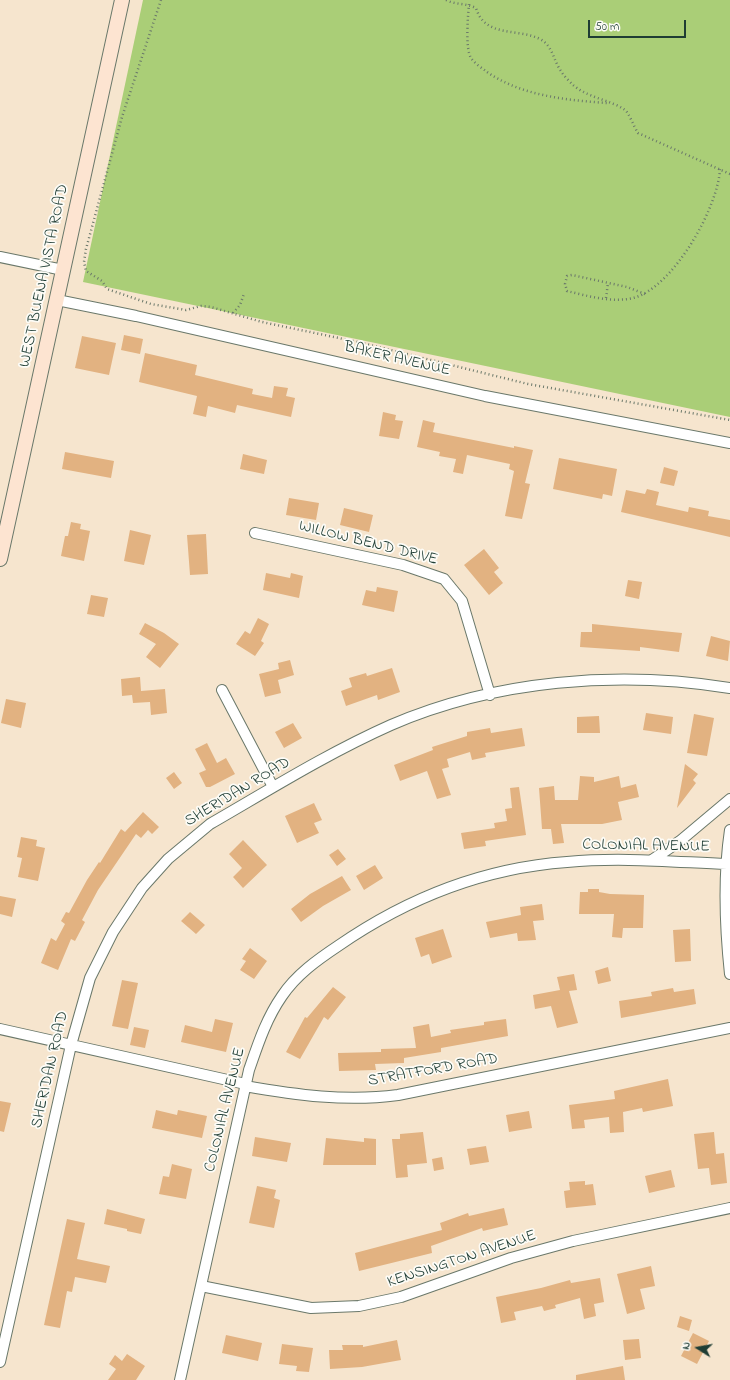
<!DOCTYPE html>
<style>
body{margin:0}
#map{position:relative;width:730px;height:1380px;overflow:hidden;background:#f6e5ce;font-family:"Indie Flower",sans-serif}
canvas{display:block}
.north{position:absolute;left:678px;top:1328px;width:40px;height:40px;-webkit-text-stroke:3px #fdfcf7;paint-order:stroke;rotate:281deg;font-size:11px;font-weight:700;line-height:16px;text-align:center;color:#1f3d34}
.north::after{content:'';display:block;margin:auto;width:14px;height:18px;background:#1f3d34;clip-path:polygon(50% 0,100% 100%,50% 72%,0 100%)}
.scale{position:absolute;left:588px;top:20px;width:98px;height:18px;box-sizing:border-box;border:2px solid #1f3d34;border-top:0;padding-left:5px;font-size:12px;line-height:14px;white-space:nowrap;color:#1f3d34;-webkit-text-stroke:3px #fdfcf7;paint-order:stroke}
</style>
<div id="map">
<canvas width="730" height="1380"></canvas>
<div class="north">N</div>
<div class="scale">50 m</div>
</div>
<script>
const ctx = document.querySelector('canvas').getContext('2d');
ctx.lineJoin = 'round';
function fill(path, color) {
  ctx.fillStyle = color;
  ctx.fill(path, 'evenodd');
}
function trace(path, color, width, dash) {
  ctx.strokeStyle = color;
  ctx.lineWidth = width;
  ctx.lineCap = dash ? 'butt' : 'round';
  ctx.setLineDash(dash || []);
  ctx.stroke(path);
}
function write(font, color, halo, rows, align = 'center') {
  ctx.font = font + ' "Indie Flower",sans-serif';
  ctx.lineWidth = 3.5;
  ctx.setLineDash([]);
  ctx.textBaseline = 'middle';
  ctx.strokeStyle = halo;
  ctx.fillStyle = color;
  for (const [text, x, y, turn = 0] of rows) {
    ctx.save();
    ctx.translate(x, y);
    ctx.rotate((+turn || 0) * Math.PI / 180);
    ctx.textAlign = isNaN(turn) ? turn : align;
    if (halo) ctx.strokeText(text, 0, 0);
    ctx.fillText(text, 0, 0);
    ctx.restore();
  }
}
fill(new Path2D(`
 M143 0H730V417L83 282Z`), '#aace77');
fill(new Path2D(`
 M124 335 143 339 140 354 121 350Z
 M82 336 116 343 109 375 75 368Z
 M145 353 197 365 195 375 253 389 252 394 272 398 274 386 288 388 286 396 295 398 291 417 237 405 235 413 208 406 206 417 193 414 197 396 139 382Z
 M383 412 396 415 395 420 403 421 399 439 379 436Z
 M423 420 435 423 433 432 514 448V446L533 450 525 483 530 484 522 519 505 516 514 471 509 469 510 464 467 455 463 474 453 472 456 459 439 456 440 452 417 447Z
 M65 452 114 461 111 478 62 469Z
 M243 454 267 460 264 474 240 469Z
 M559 458 617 469 612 496 603 494 602 499 553 489Z
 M664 467 678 471 674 486 660 483Z
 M647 489 659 492 656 505 688 512 689 507 709 511 708 516 730 520V537L621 512 626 490 645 494Z
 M289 498 319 503 316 520 286 515Z
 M344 508 373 515 369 532 340 525Z
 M71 522 81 524 80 529 90 531 84 561 61 556 65 536H68Z
 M130 530 151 535 144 565 124 561Z
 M206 534 208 574 190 575 187 535Z
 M484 549 499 568 494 572 503 583 489 595 464 565Z
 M266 573 290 578 291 573 303 576 299 598 263 590Z
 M628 580 642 582 639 599 625 596Z
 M377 587 398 591 394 612 362 605 366 590 376 592Z
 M91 595 108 598 104 617 87 614Z
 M258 618 269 624 261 641 264 643 255 656 236 644 245 631 250 634Z
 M145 623 164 633 179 644 160 668 146 657 156 644 139 634Z
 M592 624 682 633 679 652 640 647V651L580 647 581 632H592Z
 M711 636 730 641 728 661 706 656Z
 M290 660 294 675 278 680 281 693 265 697 259 674 279 669 278 663Z
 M392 668 400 692 378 700 377 695 346 706 341 691 352 687 349 678 366 673 367 676Z
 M140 677 141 691 165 689 167 713 151 715 150 702 133 703 132 695 122 696 121 679Z
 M6 699 26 703 21 728 1 723Z
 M646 713 673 717 671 734 643 730Z
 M694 714 714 718 707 756 687 753Z
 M599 716 600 733H577V717Z
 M293 723 302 738 284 748 275 732Z
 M490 728 491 733 522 728 525 746 485 753 486 757 472 760 470 752 447 759 449 767 442 769 451 795 437 799 427 771 400 781 394 765 433 750 432 747 467 736V732Z
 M207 743 217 763 226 758 235 774 210 787H206L199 773 206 770 195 749Z
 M685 764 698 774 693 780 696 783 677 808Z
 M174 772 182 783 174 789 166 778Z
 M580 776 594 777V782L619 776 621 788 636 784 639 797 618 802 622 820 602 824H561L564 843 553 844 551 829H542L539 788 554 786 555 800H578Z
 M519 787 526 835 485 841 486 846 464 849 461 833 495 828 494 823 507 821 505 809 512 808 510 788Z
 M314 803 322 820 314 823 319 833 297 843 285 816Z
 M143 812 159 827 152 834 148 830 141 838 136 834 98 890 82 920 85 922 75 941 71 939 58 970 41 963 51 938 56 941 65 924 61 921 66 912 69 913 87 880 99 862 100 863 121 829 125 832Z
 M21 837 37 840 36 846 45 848 38 881 18 877 22 858 17 857Z
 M243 840 267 865 243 888 233 877 242 868 229 854Z
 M338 849 346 859 337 866 329 855Z
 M375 865 383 878 364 890 356 876Z
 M342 876 351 890 323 906 301 922 291 909 310 894Z
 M588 889H599V892L610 894 644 895 643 928H623L622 938 612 937 614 914H579L580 892H588Z
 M0 896 16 899 12 917 0 914Z
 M542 904 544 920 533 921 536 940 518 941 517 933 490 938 486 922 521 915 520 907Z
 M190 912 205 925 196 934 181 921Z
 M443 929 452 957 432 964 429 954 421 957 415 938Z
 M690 929 691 961 675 962 673 930Z
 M250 948 267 961 254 979 240 970 246 961 242 959Z
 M608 967 611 981 598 984 595 971Z
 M574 974 577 990 569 991 578 1023 557 1028 551 1006 535 1009 533 995 560 990 557 977Z
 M122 980 138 983 128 1029 112 1026Z
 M333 987 346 997 328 1020 324 1017 300 1059 286 1052 305 1017 307 1018Z
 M673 988 674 992 694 989 696 1004 621 1018 619 1001 652 996 651 992Z
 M215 1019 233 1023 226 1052 181 1042 185 1025 212 1032Z
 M506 1019 508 1036 441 1048V1052L404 1058V1063L375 1064 376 1070 339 1071 338 1053 381 1052V1049L416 1048 413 1027 429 1024 431 1037 451 1033 450 1030 484 1025V1022Z
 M134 1027 149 1030 145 1048 130 1045Z
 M668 1079 673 1106 643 1112 642 1108 623 1112 624 1132 610 1133 609 1117 584 1120 585 1128 572 1129 569 1105 615 1099 614 1091Z
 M0 1101 11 1103 4 1132 0 1131Z
 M156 1110 177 1115 178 1110 207 1116 202 1138 152 1128Z
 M529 1111 532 1128 509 1132 506 1115Z
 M423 1132 427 1163 407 1165 408 1177 396 1178 392 1139H400V1134Z
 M714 1132 716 1154 724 1153 727 1183 711 1185 709 1168 698 1169 694 1134Z
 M255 1137 291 1143 287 1162 252 1156Z
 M326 1138 364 1142V1138L376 1139V1165H323Z
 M486 1146 489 1162 470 1165 467 1149Z
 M442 1157 444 1169 434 1171 432 1159Z
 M172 1164 192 1169 186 1199 159 1194 163 1176 169 1177Z
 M671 1170 675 1187 649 1193 645 1176Z
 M585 1181V1185L593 1184 596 1205 566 1208 564 1191 570 1190 569 1182Z
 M257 1186 276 1190 274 1198 280 1200 274 1228 249 1223Z
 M504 1208 508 1225 483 1231 482 1228 431 1246 432 1253 359 1271 355 1253 442 1230 440 1223 468 1213 469 1216Z
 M107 1209 145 1219 141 1234 127 1231V1229L104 1224Z
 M67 1219 85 1223 77 1259 110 1266 106 1283 75 1277 72 1292 67 1291 60 1328 44 1325Z
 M651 1266 655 1286 640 1289 645 1309 627 1314 617 1274Z
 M600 1278 604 1302 594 1304 596 1316 584 1319 580 1298 555 1305 556 1308 544 1311 542 1306 514 1312 516 1320 501 1323 496 1297 541 1288 570 1280 571 1283Z
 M680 1316 692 1320 689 1331 677 1327Z
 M693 1333 709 1341 697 1364 681 1356Z
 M226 1335 262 1343 258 1361 222 1353Z
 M639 1339 641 1358 625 1360 623 1340Z
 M397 1340 401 1360 362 1367 330 1369 329 1350H343L342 1345H363V1347Z
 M282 1344 313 1348 309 1372 296 1371 297 1366 279 1364Z
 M127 1354 145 1366 136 1380H108L116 1369 109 1364 115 1355 122 1361Z
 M623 1366 625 1380H576V1375Z`), '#e2b281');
const street = new Path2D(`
 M0 257 63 270
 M57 300 136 316 485 396 730 443
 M255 533 403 565 444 579 462 601 490 695
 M222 690 273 787
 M730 830C723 877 725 927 730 974
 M652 860 680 841 730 799
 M0 1029 241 1083 245 1086C296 1095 346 1102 398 1095L730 1028
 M201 1286 311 1308 359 1306 401 1297 511 1258 573 1241 730 1208
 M0 1362 71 1045 90 978 113 932 142 888 168 859 210 824C269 790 328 753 391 725 495 680 618 670 730 688
 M180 1380 249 1070C258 1044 266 1019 282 996 296 975 317 960 338 946 406 899 484 868 567 862 621 857 674 862 727 864`);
const secondary = new Path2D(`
 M0 559 122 0`);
trace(street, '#6a786a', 12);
trace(secondary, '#6a786a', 16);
trace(new Path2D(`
 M161 0 122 117 86 249 84 262 86 271 102 281 107 289 151 304 186 310 201 306 211 307 262 322 358 342 528 384 730 420
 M446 0C456 5 466 3 476 8 485 38 518 28 540 39 553 46 553 60 561 71 564 76 569 81 573 85 588 98 611 100 625 110 629 113 634 127 638 133L730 174
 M469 4C468 16 465 48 471 58 475 64 482 68 487 72 522 96 566 100 607 103
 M645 294 627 287 572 275 567 276 565 284 567 291C587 296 613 303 633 298 673 288 718 208 720 169
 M606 298 608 283
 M233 313 240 305 244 294`), '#6a786a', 2.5, [1, 3]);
trace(street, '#fff', 10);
trace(secondary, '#fde4d1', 14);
write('16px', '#1f3d34', '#fdfcf7', [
 ["WEST BUENA VISTA ROAD",45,276,-78],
 ["BAKER AVENUE",397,360,13],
 ["WILLOW BEND DRIVE",368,544,14],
 ["SHERIDAN ROAD",238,793,-31],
 ["COLONIAL AVENUE",646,847,1],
 ["SHERIDAN ROAD",51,1070,-77],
 ["STRATFORD ROAD",433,1071,-10],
 ["COLONIAL AVENUE",226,1110,-76],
 ["KENSINGTON AVENUE",462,1260,-18]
]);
</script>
